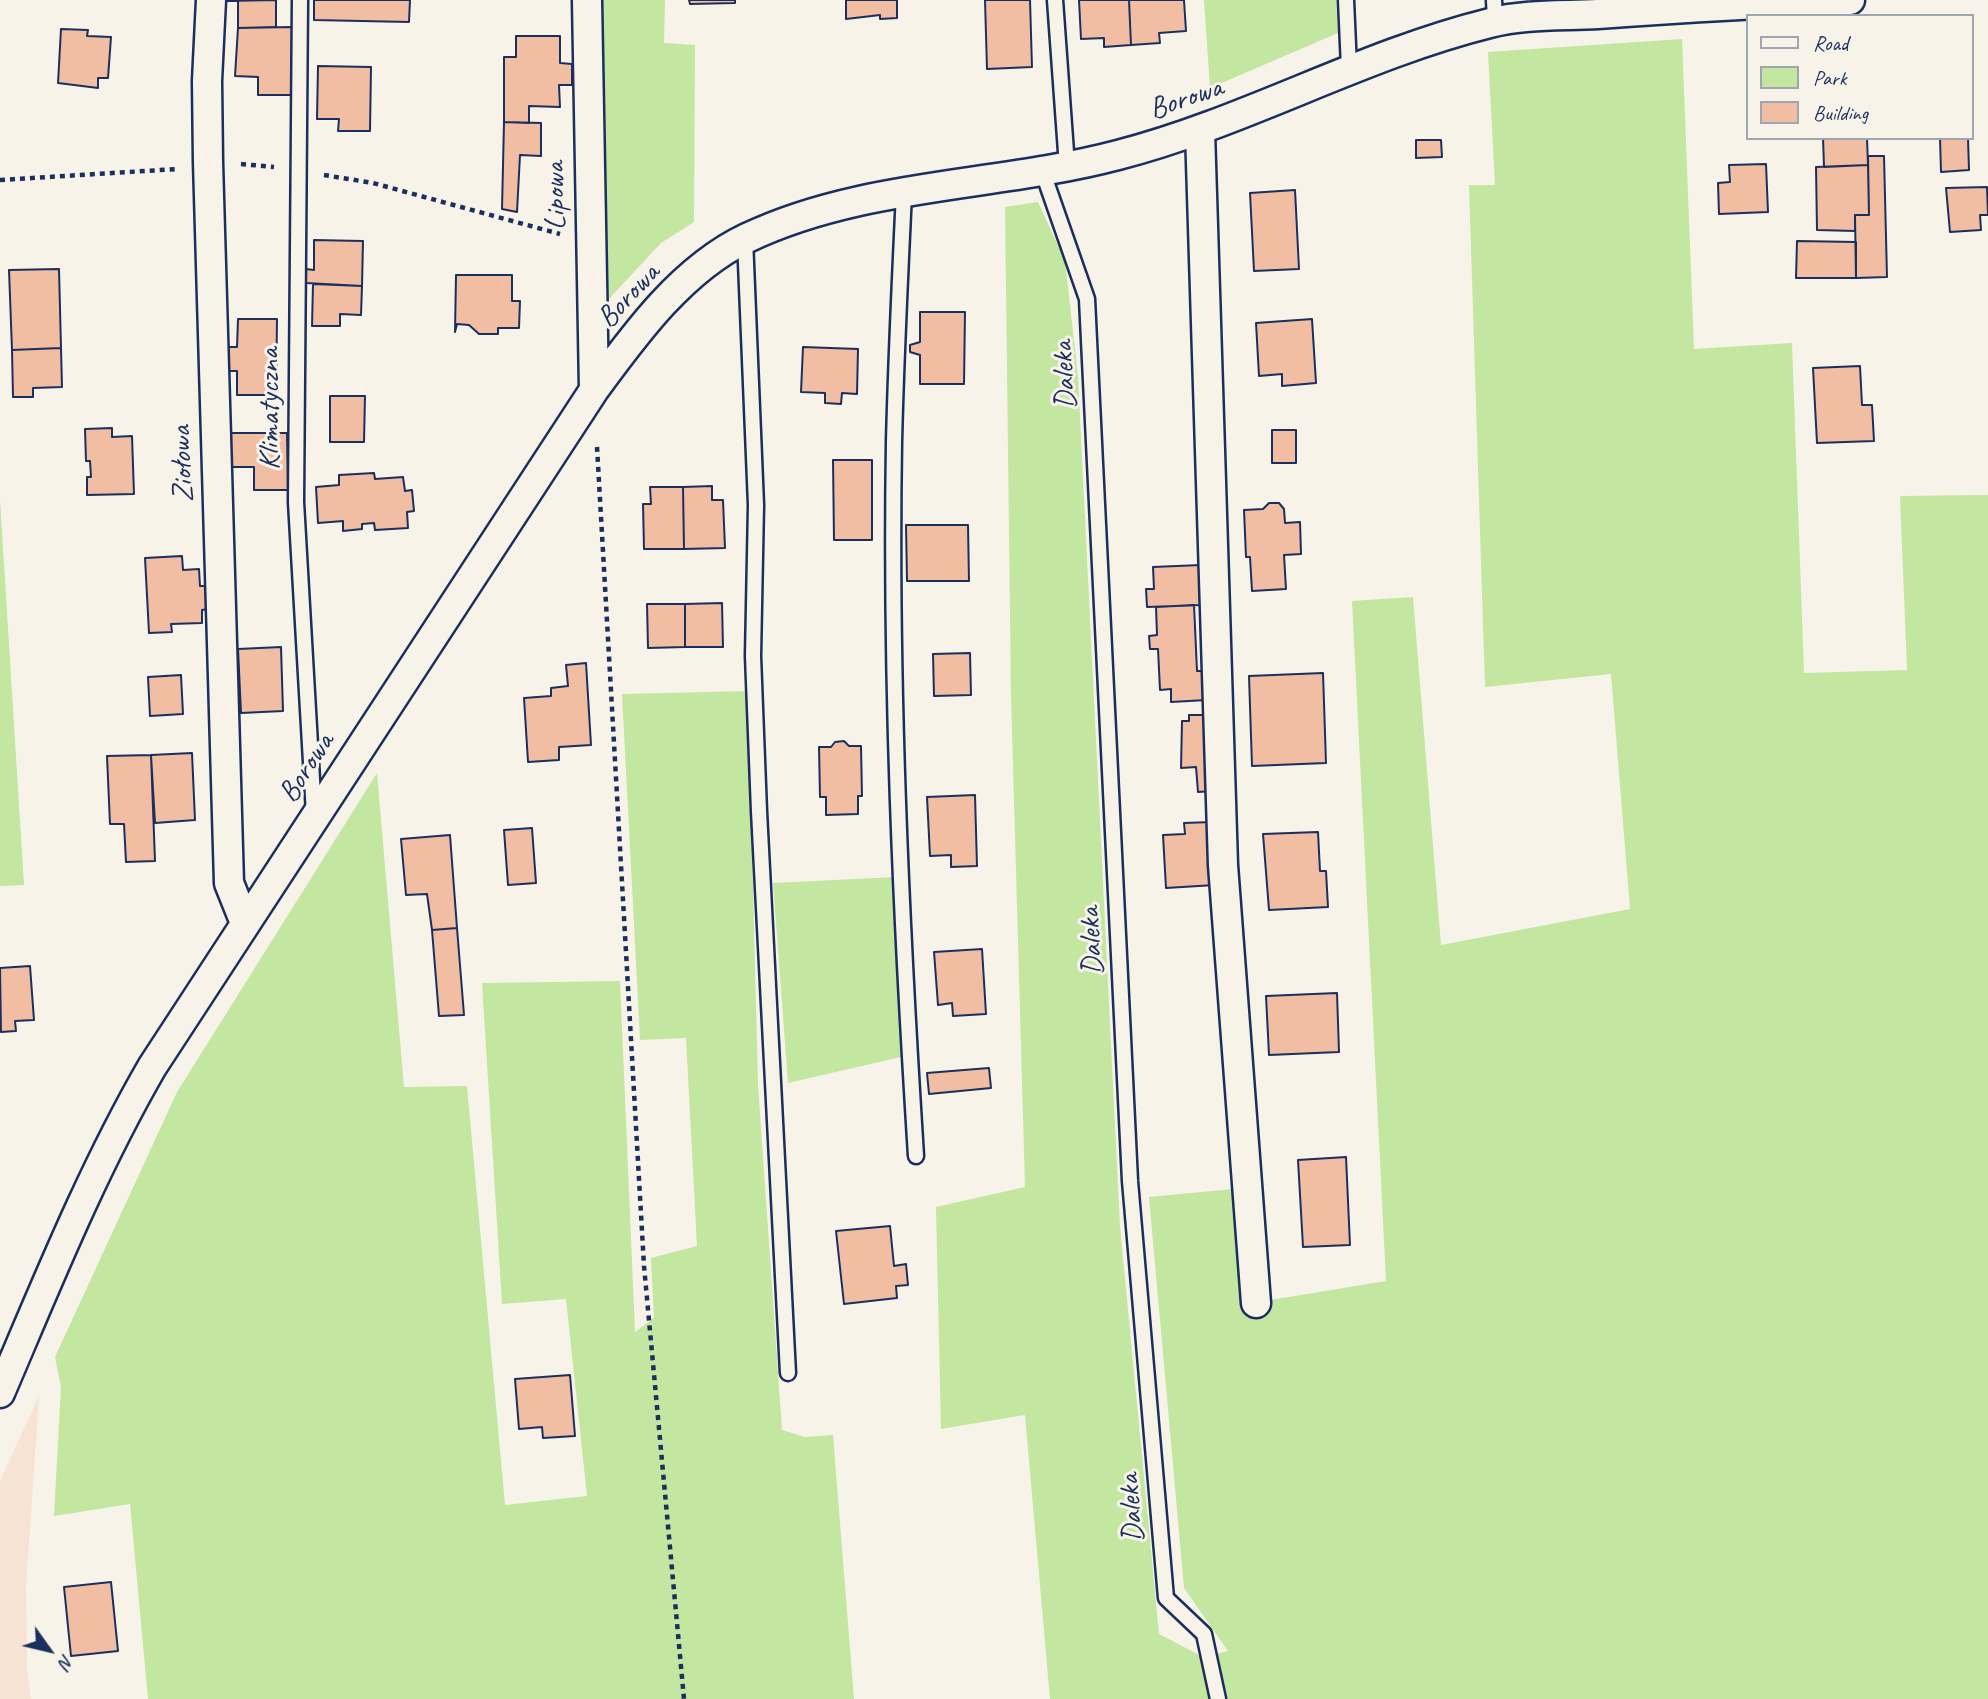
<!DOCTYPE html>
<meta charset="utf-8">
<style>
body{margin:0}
#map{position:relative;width:1988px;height:1699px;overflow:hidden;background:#f7f3e8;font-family:Caveat,sans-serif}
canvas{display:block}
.legend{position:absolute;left:1746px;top:14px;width:228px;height:126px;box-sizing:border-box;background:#f7f3e8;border:2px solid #9fa5b1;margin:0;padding:9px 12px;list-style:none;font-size:21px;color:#1b2f5e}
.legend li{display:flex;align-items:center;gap:14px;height:35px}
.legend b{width:35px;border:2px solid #9fa5b1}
.north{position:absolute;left:14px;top:1615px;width:70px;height:70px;-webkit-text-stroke:5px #f7f3e8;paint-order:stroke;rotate:124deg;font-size:19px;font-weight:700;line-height:28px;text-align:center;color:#1b2f5e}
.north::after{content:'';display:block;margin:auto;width:24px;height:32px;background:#1b2f5e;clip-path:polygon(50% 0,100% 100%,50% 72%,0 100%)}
</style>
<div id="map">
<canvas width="1988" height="1699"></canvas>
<ul class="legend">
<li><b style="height:9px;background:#f7f3e8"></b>Road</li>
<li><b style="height:19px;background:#c3e6a0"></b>Park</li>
<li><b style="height:19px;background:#f2bea3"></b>Building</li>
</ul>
<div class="north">N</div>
</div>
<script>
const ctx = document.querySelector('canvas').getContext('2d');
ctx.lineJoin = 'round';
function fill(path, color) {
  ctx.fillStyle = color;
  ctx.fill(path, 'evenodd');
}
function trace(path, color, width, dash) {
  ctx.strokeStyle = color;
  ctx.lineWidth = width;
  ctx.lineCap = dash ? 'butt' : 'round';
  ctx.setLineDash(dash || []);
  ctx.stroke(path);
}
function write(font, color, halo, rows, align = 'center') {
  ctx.font = font + ' Caveat,sans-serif';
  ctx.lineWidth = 6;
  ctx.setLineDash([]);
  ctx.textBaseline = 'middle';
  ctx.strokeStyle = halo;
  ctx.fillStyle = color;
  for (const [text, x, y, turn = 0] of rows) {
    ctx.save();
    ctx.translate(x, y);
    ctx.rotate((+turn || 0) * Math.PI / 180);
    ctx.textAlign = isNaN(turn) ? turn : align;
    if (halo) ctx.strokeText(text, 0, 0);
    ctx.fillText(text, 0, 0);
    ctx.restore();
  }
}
fill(new Path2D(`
 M39 1396 26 1587 27 1670 31 1699H0V1481Z`), '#f6e3d3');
fill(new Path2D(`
 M602 0H665L664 43 695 45 694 222 661 243 606 302Z
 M1204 0H1336L1338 33 1210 88Z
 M1682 39 1694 349 1792 343 1804 673 1907 670 1900 496 1988 495V1699H1050L1025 1415 941 1429 936 1207 1025 1187 1011 695 1005 207 1038 202 1065 261 1078 376 1120 1226 1159 1634 1203 1657 1228 1651 1184 1588 1149 1197 1233 1189 1240 1305 1386 1281 1352 601 1413 597 1441 945 1630 909 1611 674 1485 687 1469 185H1495L1488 52Z
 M0 500 24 885 0 886Z
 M748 691 758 1085 782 1430 805 1437 833 1435 854 1699H148L130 1504 54 1516 61 1387 55 1357 177 1092 377 773 404 1087 467 1086 505 1505 587 1496 566 1299 502 1304 482 983 620 981 635 1332 654 1318 651 1258 697 1246 686 1038 640 1040 622 694Z
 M895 877 905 1056 788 1083 773 883Z`), '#c3e6a0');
const building = new Path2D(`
 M276 0V27L238 28V1H225Z
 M314 0H410L409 22 314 20Z
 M689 0H735V3L690 4Z
 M846 0H897V18L880 19V15L846 19Z
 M985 0H1030L1032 67 987 69Z
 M1079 0H1129L1131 45 1104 47V38L1081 39Z
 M1129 0H1184L1186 31 1159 33 1160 43 1131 45Z
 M292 27V95H258V77L235 76 238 28Z
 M61 29 88 30 87 36 111 37 108 78H98V88L58 83Z
 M516 36H560V63L572 64V85H559L560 107 529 106V123L504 122V57H516Z
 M318 66 371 67 370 131H338L339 119H317Z
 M504 122 541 123V156L520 155 517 212 502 209Z
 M1823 138H1867L1868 165 1824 167Z
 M1940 138H1968L1969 170 1941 172Z
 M1416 140H1441L1442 157 1416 158Z
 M1868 156H1884L1887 277 1856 278 1855 215H1869Z
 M1766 164 1768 212 1719 214 1718 183 1730 182 1729 165Z
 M1868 165 1869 215H1855V231L1817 230 1816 167Z
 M1987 187 1988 215H1980L1981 230 1950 232 1946 188Z
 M1295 190 1299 269 1254 271 1250 193Z
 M314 240 363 241 362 286 306 283V269L314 270Z
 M1797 241 1856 242V278H1796Z
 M59 269 61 348 12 350 9 270Z
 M456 275H512V301H520L519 328H498V334H479L469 325 457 324 455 332Z
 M313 284 362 286 361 315 340 314V326H312Z
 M920 312H965L964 384H920V355L910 352V345L920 342Z
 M238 319H277L276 395H237V371H225V351L229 347H237Z
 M1312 319 1316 383 1282 386V374L1259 376 1256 323Z
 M803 347 858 349 857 394 842 393 841 404 825 403V393L801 392Z
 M61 348 62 387 33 388V397H13L12 350Z
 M1860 366 1862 405H1872L1874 441 1817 443 1813 368Z
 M330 396H365L364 442H330Z
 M112 428V437L132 436 134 494 87 495V477H91L90 461H86L85 429Z
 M1272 430H1296V463H1272Z
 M230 433H287L288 490H254V467H230Z
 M833 460H872V540H834Z
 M374 473 375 479 403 477 405 491 412 490 414 511 407 512 408 528 375 530 374 523 362 524V529L343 531V521L318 523 316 487 339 485V475Z
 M712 486V500H723L725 548 684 549 683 487Z
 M650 487H683L684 549H644L643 504H651Z
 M1269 503H1279L1284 509 1285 523 1300 522 1301 554 1284 555 1286 589 1252 591 1250 557H1246L1244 510 1263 509Z
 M906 525H968L969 581H907Z
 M182 556 183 570 199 569 200 586H207L208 609 202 610V623L171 624 172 632 149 633 145 558Z
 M1201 565 1203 605 1147 607 1146 589H1154L1153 567Z
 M722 603 723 647H685V604Z
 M647 604H685V647L648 648Z
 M1194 605 1197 671H1206L1207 700 1171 702V689L1160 690 1158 649H1150L1149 636 1157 635 1156 607Z
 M281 647 283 711 241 713 238 649Z
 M970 653 971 695 934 696 933 654Z
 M586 663 591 745 559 747V760L528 762 524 698 551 696V688L568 686 566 665Z
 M1323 673 1326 763 1252 766 1249 676Z
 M181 675 183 714 150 716 148 677Z
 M1189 715H1208L1212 791 1198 792 1196 767 1181 768 1182 721H1189Z
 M844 741 849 746H861L862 796H858V814L826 815V797H820L819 747H831L835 742Z
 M192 753 195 820 155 823 151 755Z
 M151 755 155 861 126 862 124 824H110L107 756Z
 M975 795 977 866 951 867V855L930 856 927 797Z
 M1212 822 1215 885 1166 888 1163 835 1185 834 1184 823Z
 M532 828 536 883 508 885 504 830Z
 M1318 832 1320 871H1326L1328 907 1269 910 1263 834Z
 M450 835 457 928 432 930 427 894 406 895 401 839Z
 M457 928 464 1015 439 1016 432 930Z
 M982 949 986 1014 953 1016 952 1003 938 1005 934 952Z
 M30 966 34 1020 15 1021 16 1031 1 1032 0 968Z
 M1337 993 1339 1052 1269 1055 1266 996Z
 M989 1068 991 1088 929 1094 927 1073Z
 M1346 1157 1350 1245 1303 1247 1298 1160Z
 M890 1226 894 1266 906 1264 908 1285 896 1286 897 1298 844 1304 836 1231Z
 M570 1375 575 1436 543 1438 542 1427 519 1429 515 1379Z
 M111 1582 118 1651 71 1656 64 1587Z`);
fill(building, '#f2bea3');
trace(building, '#1b2f5e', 2);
const lane = new Path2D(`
 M300 0 296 502 314 814
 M1055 0 1067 166
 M1346 0 1349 68
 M1494 0 1495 21
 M1042 170 1087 299 1130 1181 1166 1598 1204 1634 1218 1699
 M904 193C900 276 896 359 894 442 890 680 901 919 916 1156
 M745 239 756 505 753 656 759 811 788 1373`);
const street = new Path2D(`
 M211 0 207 81 208 162 229 883 245 923
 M587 0 594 390
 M1200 131 1223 865 1256 1303
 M0 1393C47 1283 92 1171 152 1067L594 390C635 334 682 269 747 238 862 183 997 187 1118 155 1246 122 1361 55 1490 23 1524 14 1563 16 1598 14 1682 8 1766 3 1850 0`);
trace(lane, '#1b2f5e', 19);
trace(street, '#1b2f5e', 33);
trace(new Path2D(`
 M241 164 274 167
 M324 175 373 183 560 234
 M0 180 177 169
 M597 447 644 1266 684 1699`), '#1b2f5e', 4.5, [5, 5]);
trace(lane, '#f7f3e8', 14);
trace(street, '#f7f3e8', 28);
write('30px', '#1b2f5e', '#f7f3e8', [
 ["Borowa",1186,99,-19],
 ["Lipowa",556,196,-91],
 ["Borowa",629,296,-47],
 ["Daleka",1065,375,-93],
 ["Klimatyczna",270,409,-90],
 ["Ziołowa",183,464,-92],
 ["Borowa",307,768,-57],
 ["Daleka",1092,941,-93],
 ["Daleka",1132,1508,-94]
]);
</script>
